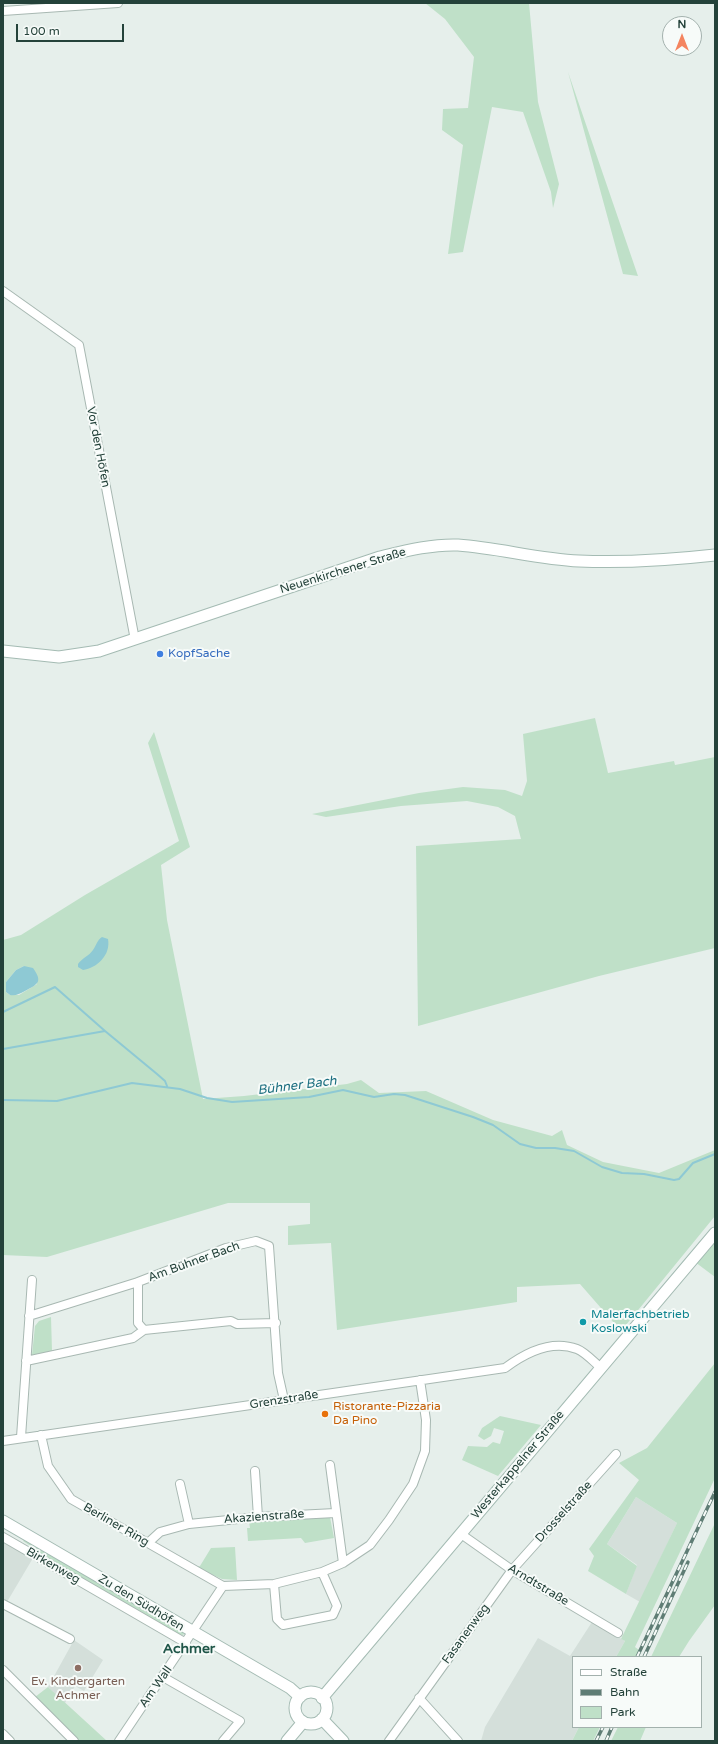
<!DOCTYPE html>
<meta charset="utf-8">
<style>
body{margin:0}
#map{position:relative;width:718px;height:1744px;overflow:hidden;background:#e6efeb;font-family:"Varela Round",sans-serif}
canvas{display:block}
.frame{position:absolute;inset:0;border:4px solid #24423a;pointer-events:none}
.legend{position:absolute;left:572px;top:1656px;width:130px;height:72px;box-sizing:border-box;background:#f7fbf9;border:1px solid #a3b1ad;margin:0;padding:5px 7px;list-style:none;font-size:12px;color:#24423a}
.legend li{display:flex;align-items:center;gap:8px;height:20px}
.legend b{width:20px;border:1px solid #a3b1ad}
.north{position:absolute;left:662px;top:16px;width:40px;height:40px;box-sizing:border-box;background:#f7fbf9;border:1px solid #a3b1ad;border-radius:50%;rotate:0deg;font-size:11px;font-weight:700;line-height:16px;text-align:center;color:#24423a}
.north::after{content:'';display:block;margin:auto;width:14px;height:18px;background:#f4845f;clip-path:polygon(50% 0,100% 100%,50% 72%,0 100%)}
.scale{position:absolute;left:16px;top:24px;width:108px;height:18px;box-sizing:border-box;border:2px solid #24423a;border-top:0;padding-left:5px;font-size:12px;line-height:14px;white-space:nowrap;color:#24423a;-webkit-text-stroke:3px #f7fbf9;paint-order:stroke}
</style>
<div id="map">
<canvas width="718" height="1744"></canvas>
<div class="frame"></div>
<ul class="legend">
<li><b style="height:5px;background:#fff"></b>Straße</li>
<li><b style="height:5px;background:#5f7d75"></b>Bahn</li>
<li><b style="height:11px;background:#bfe0c8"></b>Park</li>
</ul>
<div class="north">N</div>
<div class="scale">100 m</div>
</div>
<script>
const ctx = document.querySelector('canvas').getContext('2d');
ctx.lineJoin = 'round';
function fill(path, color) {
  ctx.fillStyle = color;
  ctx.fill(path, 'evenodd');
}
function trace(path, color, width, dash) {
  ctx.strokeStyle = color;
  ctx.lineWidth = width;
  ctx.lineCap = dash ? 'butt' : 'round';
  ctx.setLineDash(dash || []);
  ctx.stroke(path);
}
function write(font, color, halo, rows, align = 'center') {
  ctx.font = font + ' "Varela Round",sans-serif';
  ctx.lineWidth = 4;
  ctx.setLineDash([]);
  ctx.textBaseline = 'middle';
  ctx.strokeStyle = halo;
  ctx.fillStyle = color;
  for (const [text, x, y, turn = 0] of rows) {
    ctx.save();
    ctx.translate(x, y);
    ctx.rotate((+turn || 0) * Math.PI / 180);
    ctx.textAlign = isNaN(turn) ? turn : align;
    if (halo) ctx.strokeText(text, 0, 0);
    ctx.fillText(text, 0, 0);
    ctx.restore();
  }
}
fill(new Path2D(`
 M636 1497 677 1523 640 1602 626 1594 637 1565 607 1544Z
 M3 1541 33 1558 4 1607H3Z
 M592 1622 625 1641 616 1657H573V1727H579L572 1741H481L485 1727 538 1638 570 1656Z
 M74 1640 103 1660 84 1691 75 1686 65 1703 48 1687Z`), '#d4dfda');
fill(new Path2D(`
 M425 3H529L538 102 559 184 553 208 551 192 523 112 492 107 463 252 448 254 463 145 442 130 443 109 468 108 474 57 445 19Z
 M568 72 638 276 623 274Z
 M595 718 608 773 674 761 675 765 715 757V948L599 976 418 1026 416 846 521 839 515 816 498 807 467 801 401 806 326 817 312 814 419 793 463 787 505 790 522 796 527 781 523 734Z
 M154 732 190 847 161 865 167 920 203 1099 244 1096 347 1084 361 1080 379 1093 426 1091 493 1120 552 1136 562 1130 567 1145 603 1162 659 1173 715 1150V1216L621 1331 580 1284 517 1287V1302L337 1330 331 1243 288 1245V1226L310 1224V1203H228L47 1257 3 1255V940L21 935 85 895 179 841 148 743ZM24 966 37 984 19 995H10L6 992V982L16 970Z
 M714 1242 715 1243V1277L695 1262Z
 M51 1317 52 1351 32 1355 35 1326 39 1321Z
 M715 1363V1478L635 1647 639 1650 635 1657H616L625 1641 621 1639 677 1523 636 1497 607 1544 637 1566 626 1594 588 1571 594 1556 589 1549 639 1480 619 1463 647 1448Z
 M500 1416 541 1425 498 1476 462 1460 468 1446 487 1447 493 1442 500 1444 504 1431 494 1428 491 1436 484 1440 478 1436 482 1428Z
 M330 1517 334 1538 305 1543 301 1538 248 1541 247 1528H250L249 1522Z
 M715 1523V1605L689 1641 679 1657H651Z
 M24 1540 185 1634 182 1635 170 1631 39 1553 40 1552 23 1541Z
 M235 1547 237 1580 222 1579 196 1567 200 1566 211 1548Z
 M48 1687 107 1741H76L35 1697Z
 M579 1727H600L593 1741H572Z
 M618 1727H646L640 1741H611Z`), '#bfe0c8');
fill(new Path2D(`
 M102 937 108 939C111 955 97 968 83 970L78 967V964C82 958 89 956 93 950 96 946 97 940 102 937Z
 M24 966 33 968C43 982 38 984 25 991 19 994 16 996 10 995L6 992V982L16 970Z`), '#8ec9d4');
trace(new Path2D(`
 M3 1012 55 987 105 1031
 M3 1049 105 1031 157 1074 165 1081 167 1086
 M3 1100 57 1101 132 1083 180 1089 207 1098 232 1102 309 1097 343 1090 374 1097 394 1094 405 1095 473 1117 493 1125 520 1144 536 1148H555L574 1151 602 1167 622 1173 644 1174 674 1180 679 1179 693 1163 715 1154`), '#8ec9d4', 2);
const street = new Path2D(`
 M3 11 118 3
 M3 291 79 345 135 640
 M138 1282V1323L144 1330
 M29 1316 138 1282 226 1248 256 1241 269 1246 278 1373 284 1400
 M26 1361 133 1338 144 1330 231 1321 237 1324 276 1323
 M41 1435 48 1466 71 1499 223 1586 274 1584 322 1572 343 1563 370 1545 389 1520 413 1484 425 1451 426 1420 420 1380
 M21 1437 32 1280
 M3 1441 505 1368C525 1353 551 1339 577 1349 585 1352 594 1362 601 1368
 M330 1465 343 1563
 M255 1471 258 1517
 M180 1484 189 1524
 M461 1534 512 1570 618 1633
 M3 1537 186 1643
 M148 1543 160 1532 189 1524 258 1517 335 1513
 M274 1584 277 1619 283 1625 333 1615 337 1606 322 1572
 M3 1604 70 1639
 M3 1670 74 1741
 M163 1677 240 1721 223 1741
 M419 1698 458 1741
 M3 1734 10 1741
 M119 1741 223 1586
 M389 1741 512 1570 616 1454`);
const secondary = new Path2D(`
 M3 651 59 657 99 651 380 557C405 551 432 544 458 545 499 548 538 559 579 561 624 563 670 560 715 555
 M3 1521 290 1688 300 1697
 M295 1708a16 16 0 1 1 32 0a16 16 0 1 1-32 0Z
 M322 1698 715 1233
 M322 1719 343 1741
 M287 1741 303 1722`);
trace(street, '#a8b8b2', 10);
trace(secondary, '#a4bbb3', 13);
trace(street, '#fff', 8);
trace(secondary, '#fff', 11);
const rail = new Path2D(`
 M637 1657 715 1492
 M644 1657 688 1562
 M596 1741 603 1727
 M606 1741 612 1727`);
trace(rail, '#5f7d75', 3.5);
trace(rail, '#f7fbf9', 2, [6]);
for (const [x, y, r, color] of [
 [160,654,4,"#3f7fe0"],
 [583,1322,4,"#0f9aa8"],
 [325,1414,4,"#e8710a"],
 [78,1668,4,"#8d6e63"]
]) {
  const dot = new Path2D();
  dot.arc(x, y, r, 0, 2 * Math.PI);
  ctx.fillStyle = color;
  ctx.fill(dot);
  trace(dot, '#f7fbf9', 1.5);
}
write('12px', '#24423a', '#f7fbf9', [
 ["Vor den Höfen",98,447,79],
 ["Neuenkirchener Straße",343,571,-17],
 ["Am Bühner Bach",194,1262,-20],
 ["Grenzstraße",284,1400,-9],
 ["Westerkappelner Straße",518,1465,-50],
 ["Drosselstraße",564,1512,-48],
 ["Akazienstraße",264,1517,-4],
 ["Berliner Ring",116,1525,30],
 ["Birkenweg",53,1566,30],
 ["Arndtstraße",538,1585,31],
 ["Zu den Südhöfen",141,1603,31],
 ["Fasanenweg",466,1634,-54],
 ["Am Wall",156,1687,-55]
]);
write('12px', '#366cbe', '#f7fbf9', [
 ["KopfSache",168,654]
], 'left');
write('12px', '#0d838f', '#f7fbf9', [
 ["Malerfachbetrieb",591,1315],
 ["Koslowski",591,1329]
], 'left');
write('12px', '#c56008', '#f7fbf9', [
 ["Ristorante-Pizzaria",333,1407],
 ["Da Pino",333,1421]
], 'left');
write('12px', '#785e54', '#f7fbf9', [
 ["Ev. Kindergarten",78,1682],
 ["Achmer",78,1696]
]);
write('italic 13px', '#1c6f80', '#f7fbf9', [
 ["Bühner Bach",297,1086,-7]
]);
write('bold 14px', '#1f5548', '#f7fbf9', [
 ["Achmer",189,1649]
]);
</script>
